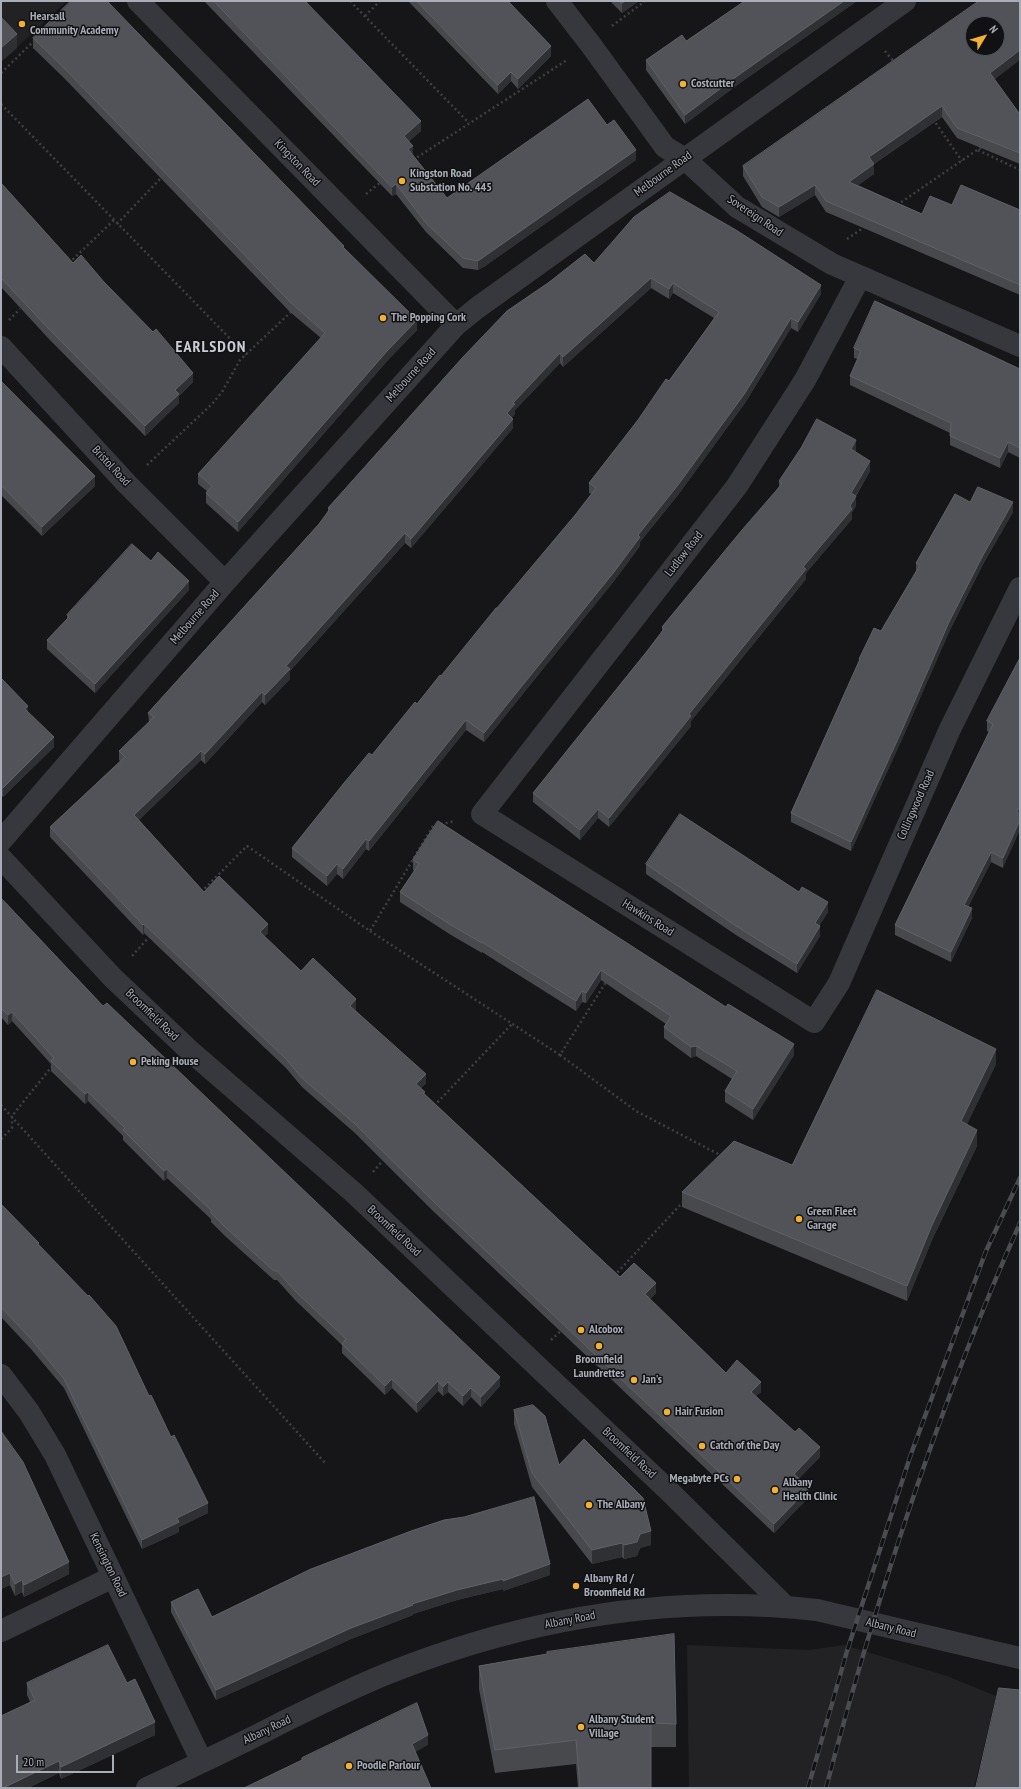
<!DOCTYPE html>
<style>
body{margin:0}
#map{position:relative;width:1021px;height:1789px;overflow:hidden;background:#161618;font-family:"PT Sans Narrow",sans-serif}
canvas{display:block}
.frame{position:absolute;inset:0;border:2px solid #a8adb8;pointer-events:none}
.north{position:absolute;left:965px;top:16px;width:40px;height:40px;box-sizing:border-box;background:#111113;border:1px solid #4d4f55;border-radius:50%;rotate:52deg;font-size:11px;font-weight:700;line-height:16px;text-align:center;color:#a8adb8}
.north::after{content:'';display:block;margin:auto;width:14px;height:18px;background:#f2b134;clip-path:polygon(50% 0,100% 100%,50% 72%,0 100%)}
.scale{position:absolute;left:16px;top:1755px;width:98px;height:18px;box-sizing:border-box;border:2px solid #a8adb8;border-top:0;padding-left:5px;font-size:12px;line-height:14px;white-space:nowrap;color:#a8adb8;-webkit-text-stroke:3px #111113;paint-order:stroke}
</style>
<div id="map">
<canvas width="1021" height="1789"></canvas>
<div class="frame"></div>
<div class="north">N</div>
<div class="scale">20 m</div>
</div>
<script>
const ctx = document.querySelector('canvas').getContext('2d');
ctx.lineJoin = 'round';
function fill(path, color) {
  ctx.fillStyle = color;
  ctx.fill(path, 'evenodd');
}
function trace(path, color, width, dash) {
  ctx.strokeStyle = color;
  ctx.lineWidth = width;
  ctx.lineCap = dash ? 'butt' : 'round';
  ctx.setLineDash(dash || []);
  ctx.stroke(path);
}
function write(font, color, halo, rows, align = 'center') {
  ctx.font = font + ' "PT Sans Narrow",sans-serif';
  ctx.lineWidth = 3;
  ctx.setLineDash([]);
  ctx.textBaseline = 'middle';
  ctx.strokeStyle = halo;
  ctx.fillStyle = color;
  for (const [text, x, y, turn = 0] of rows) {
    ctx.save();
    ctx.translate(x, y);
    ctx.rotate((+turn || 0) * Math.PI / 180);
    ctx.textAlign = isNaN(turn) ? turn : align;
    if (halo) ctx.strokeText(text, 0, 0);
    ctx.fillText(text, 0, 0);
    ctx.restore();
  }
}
fill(new Path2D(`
 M1 1H67L1 62Z
 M687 1645 809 1650 844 1645 947 1676 996 1696 974 1788H689Z`), '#222225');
trace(new Path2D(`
 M350 1 469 123
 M365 16 380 1
 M612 26 645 1
 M885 51 894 62
 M1 73 35 40
 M1 104 246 355
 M933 119 962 161
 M978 150 1020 170
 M413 160 567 60
 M366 194 381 182
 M897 205 983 146
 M117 224 161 178
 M847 239 866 226
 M69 263 114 220
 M9 320 20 309
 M147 465 212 404 222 392 240 360 292 311
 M201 892 247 846 370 931 433 826 455 821
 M370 931 560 1055 606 982
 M132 956 150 936
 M560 1055 636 1111 722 1156
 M1 1105 326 1464
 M434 1106 512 1024
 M1 1139 12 1128V1116L53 1065
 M373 1172 384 1159
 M614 1276 683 1202
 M551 1340 562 1330`), '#3d3f44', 2.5, [2, 3]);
trace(new Path2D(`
 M138 1 456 325
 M557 1 591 45 665 147 685 159 737 207 832 264 1020 346
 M860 277 805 380 737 486 482 814 814 1022 839 983 950 729 1020 588
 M1 347 127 484 225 582
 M1 841 225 582 456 325 477 308 905 1
 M1 858 113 978 189 1050 353 1192 669 1491 785 1606
 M1 1375 29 1412 55 1455 202 1762
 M1 1631 113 1577
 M147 1788C192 1767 237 1746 281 1723 318 1705 355 1686 394 1671 529 1618 672 1594 817 1610L1020 1658`), '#37383d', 22);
const rail = new Path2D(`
 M808 1788 847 1651 911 1454 986 1251 1020 1178
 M826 1788C877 1595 939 1405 1020 1223`);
trace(rail, '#4a4c52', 4.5);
trace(rail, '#111113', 3, [9]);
fill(new Path2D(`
 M204 1H305L421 131 409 141 413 156 447 198 607 125 636 160 485 266 478 270 463 268 426 232 396 194 392 196Z
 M408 1H508L551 56 518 89 511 81 498 94Z
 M610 1H639L622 13Z
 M745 1H857L740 83 685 124 646 70V60L686 41Z
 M33 38 344 248 417 330 388 360 238 532 206 503V493L207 491 198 484V474L321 338 290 312 64 78 33 48Z
 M994 79 1019 113H1020V164L957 138 942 117 874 164V174L858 185 922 214 952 205 1020 210V295L826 212 815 195 779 217 762 207 743 176V166Z
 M1 183 73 263 104 282 193 382 179 396V403L145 436 48 338 1 287Z
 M594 263 821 294 798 332 791 328 745 403 678 495 640 542V546L614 581 484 742 466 730 369 851 366 849 343 879 337 874 327 886 292 857V848L441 676 576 514 592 494 589 493V483L669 381 714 318 673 293 669 299 651 288 563 367 560 363 515 410V414L512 417 513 428 411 548 405 543 290 671V679L265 705 262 702 205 764 201 760 139 820 204 892 268 933 264 937 301 971 356 1009 355 1010 426 1083 421 1088 425 1094 620 1277 656 1293 650 1299 726 1373 761 1392 756 1396 820 1457 799 1478 809 1497 774 1533 433 1211 355 1133 302 1087 286 1068 144 933 143 935 50 837V827L120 761 119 760V751L149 722 148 713 319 524 328 511V508Z
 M854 348 1020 369V458L1008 452 1000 468 950 445V433L850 385V376L858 359 854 358Z
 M1 381 95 486 42 536 1 495Z
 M856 450 855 451 870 471 856 496V506L852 512V519L806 573V579L691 721V726L609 827 598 818 580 840 533 802V793L648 650 662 631V627L779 487V481Z
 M970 502 1013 512 982 566 949 632 902 739 851 851 791 822V813L859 663V659L881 631 916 571V563Z
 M151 561 189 590 95 693 47 649V640L67 619V615Z
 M1020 658 1003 868 991 862 968 907 972 918 951 962 895 935V925L989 732 987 731V721Z
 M1 678 28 712 54 747 3 797 1 795Z
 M413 860 794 1055 753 1120 725 1102V1091L732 1079 696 1056 691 1058 664 1038V1027L666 1024 601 980 586 1003 582 1002 576 1011 482 952V953L451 935 400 902V892L414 871 413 870Z
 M646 864 828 912 819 926 820 936 797 973 736 935 646 874Z
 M1 898 103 1006 500 1386 481 1407 471 1397 463 1406 448 1392 443 1396 438 1391 417 1413 392 1388 385 1395 342 1353V1345L295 1300 277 1280H274L225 1236 211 1222V1219L167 1178 164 1181 123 1140V1136L88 1101 85 1104 51 1071V1064L12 1021 8 1025 1 1017Z
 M996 1064 967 1124 977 1146 932 1240 907 1301 682 1207V1192L792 1165Z
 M1 1204 39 1246 149 1396 171 1437 208 1513 179 1527V1532L142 1549 64 1388 31 1349 1 1317Z
 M514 1410 559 1465 651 1545 640 1548 637 1556 624 1559 622 1557 592 1564 532 1487 514 1424Z
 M1 1431 69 1574 24 1597 22 1592 15 1596 10 1585 1 1589Z
 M311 1569 550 1575 503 1591V1589L457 1600 413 1614V1615L351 1639 216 1700 171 1612V1602L212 1617Z
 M479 1666 676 1724V1747H651V1788H578L576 1764 495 1773 479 1689Z
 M27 1683H127L155 1735 61 1779 59 1773 28 1788H1L30 1702 27 1695Z`), '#47494d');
fill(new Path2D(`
 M625 1H639L622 13V3Z
 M844 1H857L740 83 685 124V115L740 74Z
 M17 34V48L1 62V48Z
 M551 46V56L518 89V79Z
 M1020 50V60L990 83V73Z
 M511 72V81L498 94V85Z
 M942 106V117L869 167V157Z
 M421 121V131L404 146V136Z
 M413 146V155L408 159V149Z
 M636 150V160L485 266 478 270V261Z
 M874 164V174L849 192V182Z
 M396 184V194L392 196V187Z
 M815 185V195L779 217V207Z
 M651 278V288L563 367V357Z
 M673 283V293L669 299V289Z
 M821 285V294L798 332V322Z
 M791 318V328L745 403 678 495 640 542V546L614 581 484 742V733L638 535Z
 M417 320V330L388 360 238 532V522L388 350Z
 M560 353V363L515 410V414L507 422V413L513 403Z
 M193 373V382L179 396V403L145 436V426L175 390Z
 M513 419V428L411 548V539Z
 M856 440V450L851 458V449Z
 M1008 442V452L1000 468V458Z
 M870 461V471L851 503V493Z
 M95 476V486L42 536V527Z
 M856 496V506L852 512V519L806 573V579L691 721V726L609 827V818L803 567Z
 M1013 502V512L982 566 949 632 902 739 851 851V842L949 622 982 557Z
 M405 533V543L290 671V679L265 705V695L286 666Z
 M189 581V590L95 693V684Z
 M262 692V702L205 764V754Z
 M28 706V715L25 709Z
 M466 720V730L369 851V841Z
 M54 737V747L3 797V788Z
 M201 751V760L134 825V815Z
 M1020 806V816L1017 812Z
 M598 809V818L580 840V830Z
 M1020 820V830L1003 868V858Z
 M366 839V849L343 879V869Z
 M991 852V862L964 915V905Z
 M337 864V874L327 886V876Z
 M828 902V912L815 933V923Z
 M972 908V918L951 962V952Z
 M144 924V933L143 935V925Z
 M268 924V933L260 942V932Z
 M820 926V936L797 973V964Z
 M601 970V980L586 1003V993Z
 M582 991V1002L576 1011V1001Z
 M356 999V1009L350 1015V1006Z
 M12 1012V1021L8 1025V1015Z
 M794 1044V1055L753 1120V1109Z
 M696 1046V1056L691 1058V1047Z
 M996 1049V1064L961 1137V1121Z
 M426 1074V1083L416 1093V1084Z
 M88 1092V1101L85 1104V1094Z
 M977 1130V1146L932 1240 907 1301V1286L932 1225Z
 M167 1169V1178L164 1181V1171Z
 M656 1283V1293L645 1304V1294Z
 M500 1377V1386L481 1407V1397Z
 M392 1379V1388L385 1395V1386Z
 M438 1381V1391L417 1413V1403Z
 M448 1382V1392L443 1396V1387Z
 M761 1382V1392L751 1401V1392Z
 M471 1388V1397L463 1406V1396Z
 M820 1447V1457L794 1484V1474Z
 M809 1488V1497L774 1533V1524Z
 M208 1503V1513L179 1527V1532L142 1549V1540L177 1518Z
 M651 1531V1545L640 1548 637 1556 624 1559V1545L640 1534Z
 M622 1543V1557L592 1564V1550Z
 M69 1562V1574L24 1597V1585Z
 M550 1564V1575L503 1591V1581Z
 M10 1573V1585L1 1589V1577Z
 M503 1579V1589L457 1600 413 1614V1615L351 1639 216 1700V1690L351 1628 412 1604 457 1590Z
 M22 1580V1592L15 1596V1584Z
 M155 1722V1735L61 1779V1767Z
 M428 1735V1745L412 1754V1744Z
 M59 1761V1773L28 1788H3Z`), '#2f3033');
const building = new Path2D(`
 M71 1H107L344 246 343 247 417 320 388 350 238 522 206 493 212 486 198 474 325 333 290 302 64 68 33 38Z
 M214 1H305L421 121 404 136 413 146 408 149 447 198 588 99 607 125 614 120 636 150 485 256 478 261 463 258 426 223 396 184 392 187Z
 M417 1H508L551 46 518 79 511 72 498 85Z
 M620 1H625L622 3Z
 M745 1H844L740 74 685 115 646 60 682 35 686 41Z
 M979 1H1020V50L990 73 1019 113H1020V153L957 128 942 106 869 157 874 164 849 182 922 214 930 196 952 205 961 185 1020 210V285L826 201 815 185 779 207 762 197 743 166ZM973 24H997V48H973Z
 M1 17 17 34 1 48Z
 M1 183 73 263 81 255 104 282 153 332 156 329 193 373 175 390 179 394 145 426 48 328 1 278Z
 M670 192 736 230 821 285 798 322 791 318 745 393 678 485 638 535 640 537 614 572 484 733 466 720 369 841 366 839 343 869 337 864 327 876 292 848 344 783 369 753 372 755 415 702 417 704 440 675 441 676 496 608H497L576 514 596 488 589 483 638 420 666 379 669 381 719 312 673 283 669 289 651 278 563 357 560 353 513 403 515 404 507 413 513 419 411 539 405 533 286 666 290 669 265 695 262 692 205 754 201 751 134 815 204 892 219 876 268 924 260 932 301 971 313 958 356 999 350 1006 426 1074 416 1084 425 1092 423 1093 620 1277 634 1263 656 1283 645 1294 726 1373 737 1360 761 1382 751 1392 795 1432 799 1428 820 1447 794 1474 809 1488 774 1524 433 1201 355 1124 302 1078 286 1059 144 924 143 925 50 827 125 757 119 751 154 717 148 713 319 524 330 509 328 508 463 357 507 311 548 283 585 254 594 263 634 217Z
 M875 301 1020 369V448L1008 442 1000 458 950 436 951 423 850 376 861 351 854 348Z
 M1 381 95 476 42 527 1 485Z
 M817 419 856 440 851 449 870 461 851 493 856 496 850 506 852 509 803 567 806 569 689 714 691 716 609 818 598 809 580 830 533 793 648 650 664 629 662 627 742 530 782 484 779 481 801 448Z
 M978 487 1013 502 982 557 949 622 902 730 851 842 791 813 860 659H859L874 628 881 631 920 565 916 563 955 494 970 502Z
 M132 544 151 561 158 552 189 581 95 684 47 640 69 617 67 615Z
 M1020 658V806L1017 812 1020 814V820L1003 858 991 852 964 905 972 908 951 952 895 925 993 724 987 721Z
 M1 678 28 706 25 709 54 737 3 788 1 785Z
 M680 814 799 892 802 887 828 902 815 923 820 926 797 964 736 926 646 864Z
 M438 821 726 1007 728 1004 794 1044 753 1109 725 1091 737 1071 696 1046 691 1047 664 1027 671 1016 601 970 586 993 582 991 576 1001 482 942V943L451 925 400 892 419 864 413 860Z
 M1 898 103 1006 107 1003 500 1377 481 1397 471 1388 463 1396 448 1382 443 1387 438 1381 417 1403 392 1379 385 1386 342 1344 346 1339 295 1291 277 1271H274L225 1227 211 1213V1210L167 1169 164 1171 123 1130 125 1128 88 1092 85 1094 51 1061 54 1058 12 1012 8 1015 1 1008Z
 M877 990 996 1049 961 1121 977 1130 932 1225 907 1286 682 1192 734 1141 792 1165Z
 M1 1204 39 1243 38 1244 88 1296 89 1295 116 1326 149 1396 151 1395 171 1437 174 1435 208 1503 177 1518 179 1522 142 1540 64 1379 31 1339 1 1307Z
 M533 1405 545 1416 559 1465 584 1439 643 1498 651 1531 640 1534 637 1542 624 1545 622 1543 592 1550 532 1473 514 1410Z
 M1 1431 23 1462 69 1562 24 1585 22 1580 15 1584 10 1573 1 1577Z
 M534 1497 550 1564 503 1581V1579L457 1590 412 1604 413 1605 351 1628 216 1690 171 1602 198 1589 212 1617 311 1569 411 1531 444 1520 464 1517Z
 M674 1634 676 1724 651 1723V1788H580L576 1740 495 1750 479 1666 547 1654V1652Z
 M108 1645 127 1683 135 1679 155 1722 61 1767 59 1761 3 1788H1V1716L35 1700 27 1683Z
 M999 1688 1020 1690V1788H976Z
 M417 1703 428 1735 412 1744 431 1788H244L302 1760V1758Z`);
fill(building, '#525359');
trace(building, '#5f6168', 1);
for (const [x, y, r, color] of [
 [22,24,4,"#f2b134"],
 [683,84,4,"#f2b134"],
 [402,181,4,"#f2b134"],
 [383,318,4,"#f2b134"],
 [133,1062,4,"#f2b134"],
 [799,1219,4,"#f2b134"],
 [581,1330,4,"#f2b134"],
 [599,1346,4,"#f2b134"],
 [634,1380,4,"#f2b134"],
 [667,1412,4,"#f2b134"],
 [702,1446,4,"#f2b134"],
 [737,1479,4,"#f2b134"],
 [775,1490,4,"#f2b134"],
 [589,1505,4,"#f2b134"],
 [576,1586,4,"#f2b134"],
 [581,1727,4,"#f2b134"],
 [349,1766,4,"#f2b134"]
]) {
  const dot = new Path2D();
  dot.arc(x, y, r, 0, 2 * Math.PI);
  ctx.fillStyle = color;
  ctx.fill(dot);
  trace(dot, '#111113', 1.5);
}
write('bold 12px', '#a8adb8', '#111113', [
 ["Hearsall",30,17],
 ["Community Academy",30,31],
 ["Costcutter",691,84],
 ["Kingston Road",410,174],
 ["Substation No. 445",410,188],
 ["The Popping Cork",391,318],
 ["Peking House",141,1062],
 ["Green Fleet",807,1212],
 ["Garage",807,1226],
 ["Alcobox",589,1330],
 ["Broomfield",599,1360,"center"],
 ["Laundrettes",599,1374,"center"],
 ["Jan's",642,1380],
 ["Hair Fusion",675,1412],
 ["Catch of the Day",710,1446],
 ["Megabyte PCs",729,1479,"right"],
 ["Albany",783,1483],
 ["Health Clinic",783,1497],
 ["The Albany",597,1505],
 ["Albany Rd /",584,1579],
 ["Broomfield Rd",584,1593],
 ["Albany Student",589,1720],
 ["Village",589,1734],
 ["Poodle Parlour",357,1766]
], 'left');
write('12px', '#a8adb8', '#111113', [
 ["Kingston Road",297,163,46],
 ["Melbourne Road",663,174,-36],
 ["Sovereign Road",755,216,34],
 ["Melbourne Road",411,375,-48],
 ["Bristol Road",111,466,47],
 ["Ludlow Road",684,554,-52],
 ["Melbourne Road",195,617,-49],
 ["Collingwood Road",916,805,-66],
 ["Hawkins Road",648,918,32],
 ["Broomfield Road",152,1015,44],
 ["Broomfield Road",394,1231,43],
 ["Broomfield Road",629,1453,43],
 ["Kensington Road",108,1565,64],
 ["Albany Road",570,1620,-11],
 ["Albany Road",891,1628,14],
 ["Albany Road",267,1730,-26]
]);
ctx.letterSpacing = '1px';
write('bold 16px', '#c9ccd4', '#111113', [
 ["EARLSDON",211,347]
]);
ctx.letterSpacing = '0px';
</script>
